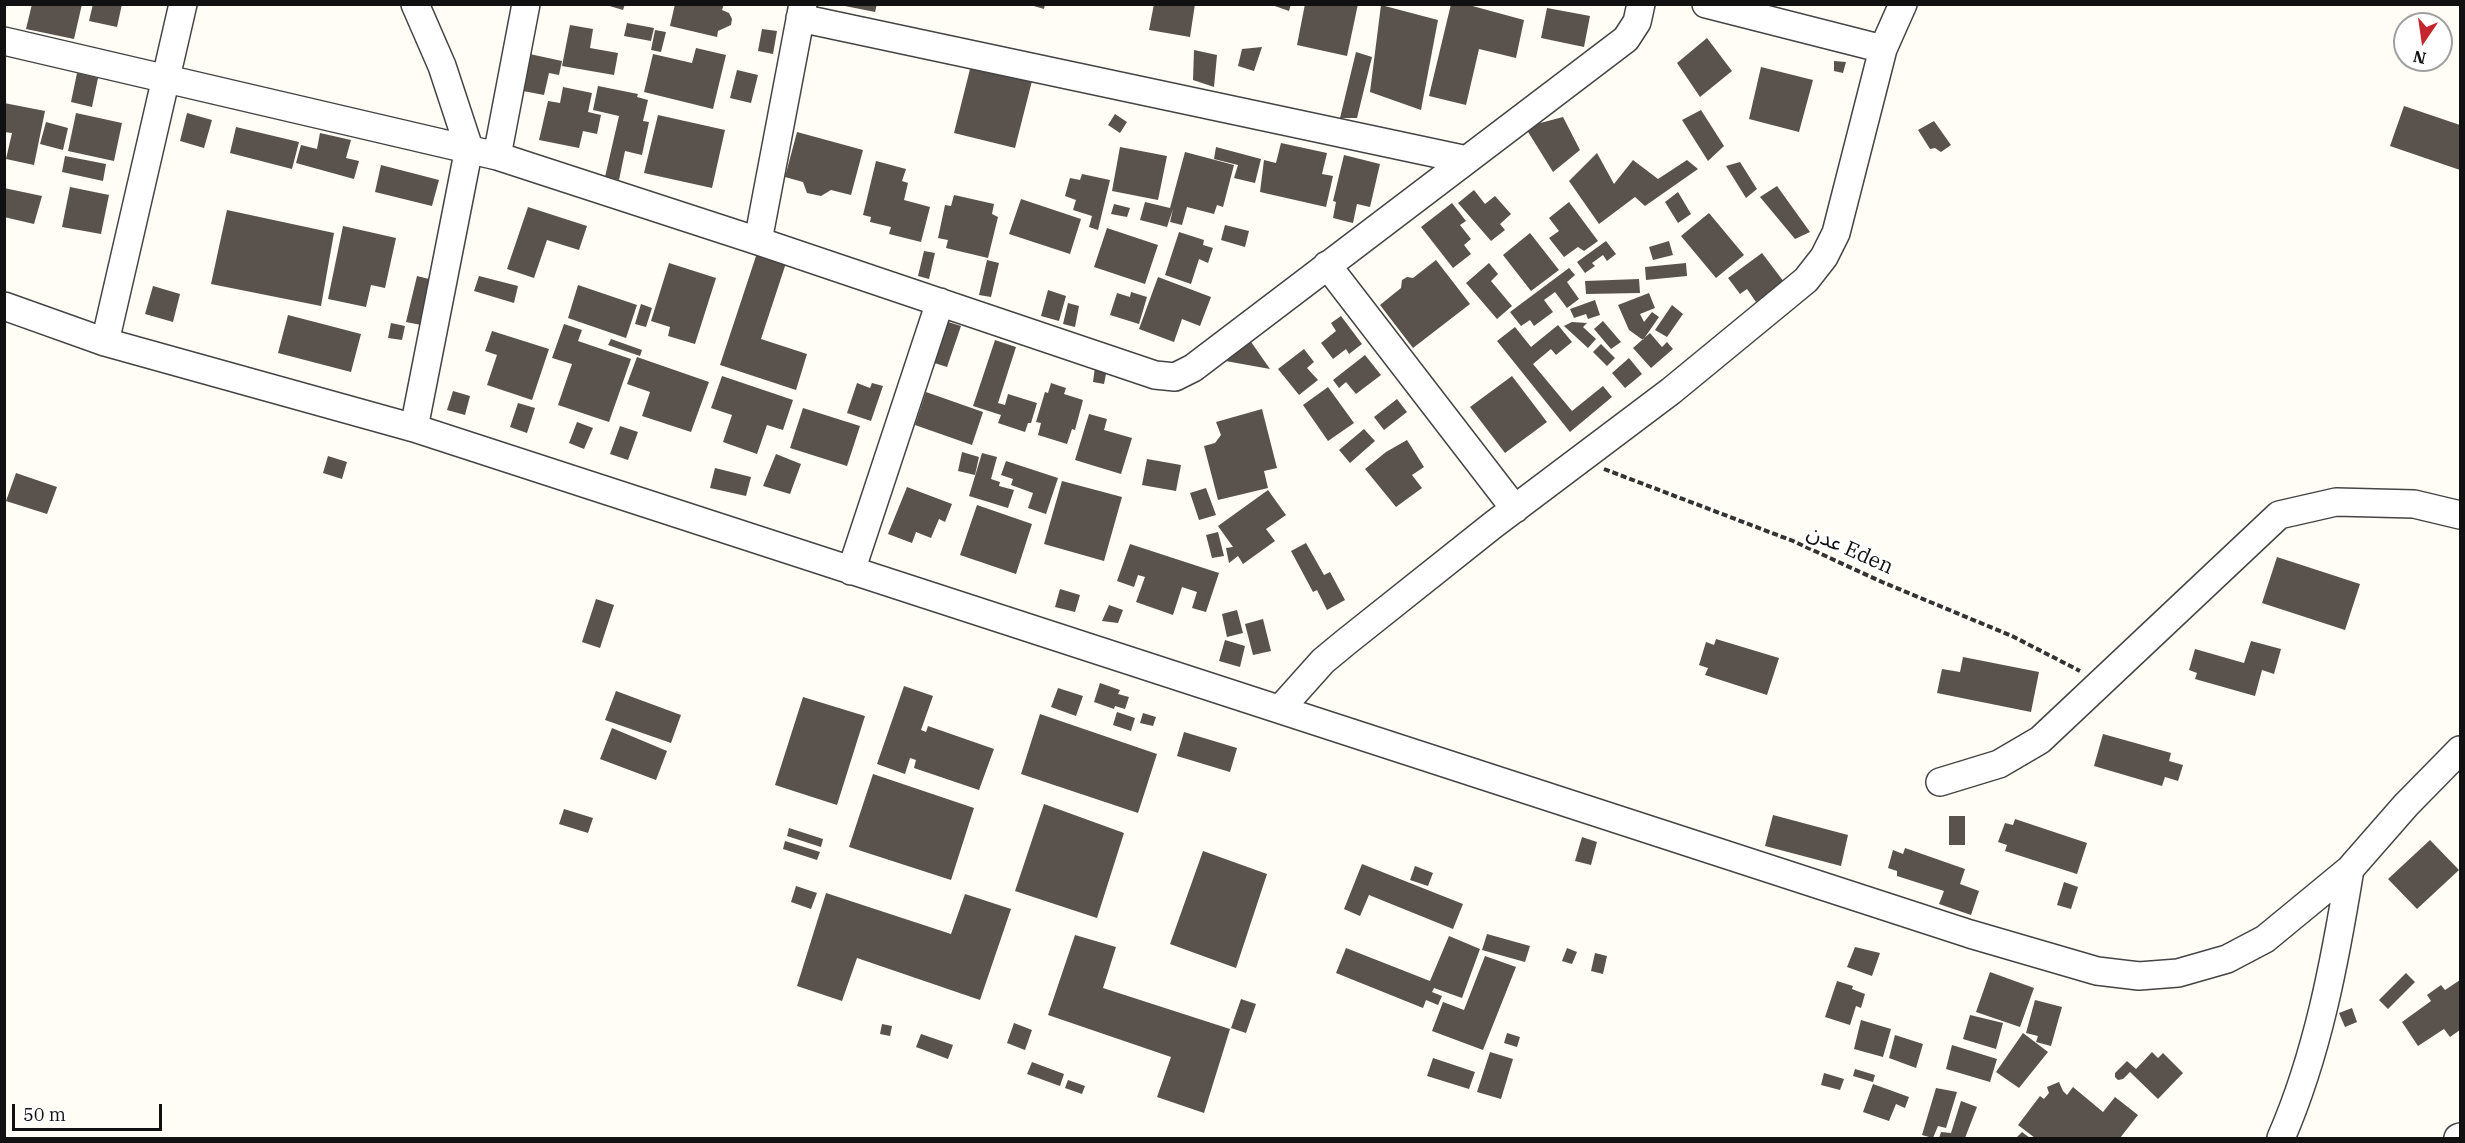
<!DOCTYPE html>
<meta charset="utf-8">
<style>
body{margin:0}
#map{position:relative;width:2465px;height:1143px;overflow:hidden;background:#fffdf5;font-family:"IBM Plex Serif",serif}
canvas{display:block}
.frame{position:absolute;inset:0;border:6px solid #111;pointer-events:none}
.north{position:absolute;left:2393px;top:12px;width:60px;height:60px;box-sizing:border-box;background:#fff;border:2px solid #a0a0a0;border-radius:50%;rotate:193deg;font-size:16px;font-weight:700;line-height:24px;text-align:center;color:#111}
.north::after{content:'';display:block;margin:auto;width:21px;height:27px;background:#c4262e;clip-path:polygon(50% 0,100% 100%,50% 72%,0 100%)}
.scale{position:absolute;left:12px;top:1104px;width:150px;height:27px;box-sizing:border-box;border:3px solid #111;border-top:0;padding-left:8px;font-size:18px;line-height:21px;white-space:nowrap;color:#111;-webkit-text-stroke:4px #fff;paint-order:stroke}
</style>
<div id="map">
<canvas width="2465" height="1143"></canvas>
<div class="frame"></div>
<div class="north">N</div>
<div class="scale">50 m</div>
</div>
<script>
const ctx = document.querySelector('canvas').getContext('2d');
ctx.lineJoin = 'round';
function fill(path, color) {
  ctx.fillStyle = color;
  ctx.fill(path, 'evenodd');
}
function trace(path, color, width, dash) {
  ctx.strokeStyle = color;
  ctx.lineWidth = width;
  ctx.lineCap = dash ? 'butt' : 'round';
  ctx.setLineDash(dash || []);
  ctx.stroke(path);
}
function write(font, color, halo, rows, align = 'center') {
  ctx.font = font + ' "IBM Plex Serif","Noto Sans Arabic",serif';
  ctx.lineWidth = 6;
  ctx.setLineDash([]);
  ctx.textBaseline = 'middle';
  ctx.strokeStyle = halo;
  ctx.fillStyle = color;
  for (const [text, x, y, turn = 0] of rows) {
    ctx.save();
    ctx.translate(x, y);
    ctx.rotate((+turn || 0) * Math.PI / 180);
    ctx.textAlign = isNaN(turn) ? turn : align;
    if (halo) ctx.strokeText(text, 0, 0);
    ctx.fillText(text, 0, 0);
    ctx.restore();
  }
}
fill(new Path2D(`
 M32 4H82L74 39 26 29Z
 M93 4H122L117 27 89 21Z
 M603 4H625L623 10Z
 M675 4H724L722 10 729 13 732 19 731 25 718 31 717 37 670 26Z
 M835 4H877L875 12Z
 M1027 4H1045L1044 9Z
 M1154 4H1195L1190 37 1149 30Z
 M1269 4H1291L1289 11Z
 M1305 4H1358L1347 56 1297 45Z
 M1451 4H1465L1524 20 1516 58 1479 49 1466 105 1429 96Z
 M1381 5 1438 20 1421 110 1370 92Z
 M1547 8 1590 16 1584 47 1541 38Z
 M627 23 654 28 651 41 624 36Z
 M570 25 593 29 590 48 618 53 614 75 562 66Z
 M762 29 777 31 773 54 758 51Z
 M655 30 666 32 661 52 651 50Z
 M1707 38 1732 71 1700 97 1677 63Z
 M1262 47 1254 71 1238 66 1242 49Z
 M696 48 726 55 713 109 644 92 653 54 692 63Z
 M1194 50 1217 55 1214 87 1193 80Z
 M1356 52 1372 57 1357 118H1340Z
 M525 53 562 61 559 75 549 73 544 95 518 90Z
 M972 61 1033 77 1015 148 954 133Z
 M1834 61 1846 62 1843 73 1834 71Z
 M1761 67 1813 80 1799 132 1749 119Z
 M737 70 758 75 751 103 730 98Z
 M77 73 98 78 92 107 71 102Z
 M598 86 638 94 637 97 648 100 643 121 649 122 642 155 625 151 619 180 605 177 619 116 593 110Z
 M563 87 592 93 588 112 601 115 597 134 583 131 579 148 539 140 548 101 560 103Z
 M4 103 45 111 34 165 6 159 12 133 4 132Z
 M2404 106 2460 125V170L2390 146Z
 M1701 110 1724 146 1708 161 1682 120Z
 M76 113 122 123 114 161 68 151Z
 M187 113 212 120 204 148 180 141Z
 M1115 114 1127 122 1120 133 1108 125Z
 M658 115 725 130 712 188 644 173Z
 M1563 117 1580 150 1553 172 1525 127Z
 M1934 121 1951 145 1941 152 1935 148 1930 149 1918 130Z
 M46 122 68 128 63 150 40 144Z
 M236 127 299 142 292 169 230 153Z
 M797 132 863 150 851 195 831 190 821 196 807 193 803 182 785 177Z
 M320 133 351 140 346 158 359 161 354 179 296 163 301 145 317 149Z
 M1281 143 1327 153 1322 174 1333 176 1326 207 1260 192 1264 160 1276 163Z
 M1120 147 1167 156 1158 200 1112 191Z
 M1216 147 1261 159 1255 183 1234 178 1238 165 1214 159Z
 M1185 152 1234 165 1223 207 1217 205 1214 214 1187 207 1182 225 1170 222 1173 209 1167 227 1140 220 1145 202 1170 208Z
 M1597 153 1614 184 1633 160 1658 179 1687 160 1698 169 1645 206 1635 197 1599 224 1569 181Z
 M1344 155 1380 164 1370 207 1357 204 1353 223 1333 218 1336 202 1333 201Z
 M65 156 106 164 103 181 62 172Z
 M876 161 906 169 902 181 908 183 904 200 930 207 921 242 889 234 891 227 870 222 871 217 863 215Z
 M1740 162 1757 189 1746 198 1726 166Z
 M381 165 439 180 432 206 375 192Z
 M1082 174 1110 180 1098 230 1089 227 1092 216 1073 210 1076 200 1065 196 1070 178 1080 180Z
 M1777 186 1810 232 1795 239 1760 197Z
 M70 187 109 195 101 234 62 227Z
 M4 188 42 196 34 224 4 217Z
 M1474 190 1485 204 1495 196 1511 214 1500 224 1505 230 1491 241 1458 203Z
 M1678 192 1691 214 1678 223 1665 202Z
 M954 195 994 204 992 214 998 217 988 258 946 248 948 240 938 238 945 205 951 206Z
 M1021 199 1081 219 1070 254 1009 234Z
 M1569 202 1598 241 1584 251 1578 247 1564 257 1549 238 1559 231 1549 218Z
 M1452 203 1466 221 1460 225 1471 239 1464 245 1471 254 1453 268 1421 227Z
 M1114 204 1130 208 1127 217 1111 214Z
 M528 207 587 226 579 250 547 240 534 278 507 269Z
 M227 210 334 233 321 306 211 284Z
 M1709 213 1744 255 1716 278 1681 236Z
 M1225 225 1249 231 1245 247 1221 240Z
 M343 226 396 238 385 288 371 285 366 307 328 299Z
 M1107 228 1158 245 1145 284 1094 267Z
 M1179 232 1204 240 1203 245 1213 248 1208 263 1199 259 1191 284 1165 275Z
 M1530 233 1559 270 1531 291 1503 255Z
 M1606 241 1616 254 1607 261 1603 255 1592 263 1595 266 1585 273 1577 262Z
 M1669 241 1673 255 1653 260 1649 247Z
 M924 251 935 253 929 279 918 276Z
 M757 253 786 263 761 339 807 354 796 390 720 365Z
 M1762 253 1784 282 1756 302 1747 289 1740 294 1728 278Z
 M987 260 999 263 991 297 979 295Z
 M1436 260 1470 304 1413 348 1380 305 1401 288 1402 280 1407 277 1413 278Z
 M669 263 716 278 695 344 668 336 670 327 651 321Z
 M1489 263 1498 274 1491 281 1512 306 1497 319 1466 283Z
 M1686 263 1687 276 1646 280 1645 267Z
 M1569 268 1575 275 1567 282 1579 299 1567 308 1555 292 1544 300 1553 312 1534 326 1530 320 1521 326 1510 312Z
 M417 276 437 281 426 326 406 322Z
 M479 276 518 286 514 303 474 291Z
 M1158 277 1211 297 1200 326 1182 319 1174 342 1139 329Z
 M1639 279 1640 293 1586 294 1585 281Z
 M578 285 637 305 626 338 568 318Z
 M153 286 180 294 173 322 145 314Z
 M1048 290 1066 296 1059 321 1041 316Z
 M1131 292 1147 297 1139 324 1110 315 1117 293 1130 297Z
 M1649 293 1655 308 1640 314 1644 322 1652 312 1659 317 1643 340 1629 330 1618 305Z
 M1595 300 1600 315 1588 319 1586 314 1574 318 1570 309Z
 M1068 303 1079 306 1075 327 1063 324Z
 M641 304 652 308 646 327 635 324Z
 M1672 305 1683 314 1667 337 1655 330Z
 M288 315 361 334 351 372 278 353Z
 M1341 316 1362 344 1349 354 1346 349 1333 359 1321 343 1336 331 1331 323Z
 M942 320 961 326 947 367 928 361Z
 M1603 321 1621 342 1611 349 1594 329Z
 M1572 322 1587 323 1583 327 1596 339 1588 348 1564 326Z
 M391 323 405 326 402 340 388 338Z
 M564 324 582 330 578 341 631 359 609 422 558 405 572 364 552 358Z
 M1558 325 1572 342 1556 355 1551 349 1533 364 1572 411 1603 386 1612 397 1570 432 1497 341 1515 327 1531 347Z
 M492 331 549 349 532 400 487 385 497 355 485 351Z
 M1650 333 1662 347 1667 342 1673 349 1651 368 1633 348Z
 M611 339 642 350 640 356 608 345Z
 M1249 339 1270 369 1220 360Z
 M995 340 1016 347 998 403 1005 405 1008 394 1037 403 1031 423H1028L1025 432 998 423 1001 415 973 406Z
 M1601 344 1615 358 1607 366 1593 352Z
 M1304 349 1314 362 1307 368 1318 380 1299 395 1278 369Z
 M1365 355 1381 375 1356 394 1346 382 1339 388 1333 380Z
 M637 357 709 382 691 432 642 416 650 392 627 384Z
 M1629 358 1642 374 1625 388 1612 373Z
 M1095 367 1107 369 1104 384 1093 382Z
 M722 376 793 400 783 430 767 425 757 454 723 442 732 415 711 408Z
 M1512 376 1547 422 1505 453 1470 407Z
 M857 383 870 388 872 383 883 386 871 421 847 413Z
 M1051 383 1066 388 1064 394 1083 400 1075 430 1072 429 1067 444 1038 435 1041 423 1036 422 1045 392 1048 393Z
 M1328 387 1354 423 1328 441 1303 405Z
 M453 391 470 396 465 415 447 410Z
 M926 392 983 412 972 445 915 425Z
 M1397 399 1407 412 1384 430 1374 417Z
 M518 403 535 408 527 433 510 427Z
 M803 408 860 426 847 466 790 448Z
 M1262 409 1277 468 1264 471 1268 488 1218 500 1204 446 1215 443 1221 435 1216 422Z
 M1089 414 1107 419 1104 430 1132 438 1121 474 1075 460Z
 M577 422 593 428 584 449 569 443Z
 M620 426 638 432 628 460 610 454Z
 M1364 429 1375 441 1350 463 1339 450Z
 M1407 440 1424 467 1412 475 1422 488 1396 507 1365 469 1386 452Z
 M962 452 979 457 975 475 958 471Z
 M982 453 997 457 991 479 1000 482 999 486 1014 490 1008 508 969 496Z
 M776 454 801 464 790 494 763 486Z
 M328 456 347 462 342 479 323 473Z
 M1147 459 1181 465 1176 491 1142 485Z
 M1006 461 1058 478 1046 514 1028 508 1033 493 1011 485 1013 479 1001 475Z
 M715 468 751 477 746 496 710 488Z
 M16 473 57 487 47 514 6 501Z
 M1062 481 1122 497 1104 561 1044 544Z
 M907 487 952 504 945 522 939 519 931 538 916 532 912 543 888 534Z
 M1206 488 1216 515 1199 520 1190 493Z
 M1268 490 1286 515 1266 529 1275 541 1243 564 1238 556 1229 563 1226 548 1233 547 1218 526Z
 M977 505 1032 524 1016 574 960 555Z
 M1218 532 1224 556 1212 558 1206 535Z
 M1306 543 1324 575 1330 572 1345 600 1327 610 1317 590 1313 592 1291 551Z
 M1130 544 1219 573 1206 612 1192 608 1197 592 1182 587 1173 615 1136 602 1145 577 1138 575 1134 587 1117 581Z
 M2277 557 2360 584 2345 630 2262 603Z
 M1060 589 1080 595 1075 612 1055 607Z
 M596 599 614 605 600 648 582 642Z
 M1109 605 1123 610 1118 623 1102 621Z
 M1237 610 1243 633 1227 637 1222 614Z
 M1263 619 1271 651 1253 655 1245 624Z
 M1716 639 1779 658 1767 695 1705 675 1708 668 1699 665 1706 642 1714 645Z
 M1225 640 1245 646 1240 667 1219 661Z
 M2251 641 2281 649 2274 674 2262 670 2255 696 2195 679 2197 673 2189 670 2195 649 2244 663Z
 M1963 657 2039 672 2031 712 1937 693 1942 669 1960 672Z
 M1100 683 1120 690 1118 694 1129 697 1125 709 1115 706 1114 709 1094 702Z
 M904 686 933 696 921 730 926 732 928 726 994 749 979 790 914 768 916 760 910 758 905 774 877 764Z
 M1058 688 1083 696 1076 716 1051 707Z
 M616 691 681 715 671 743 605 720Z
 M803 697 865 716 837 805 775 785Z
 M1117 712 1135 718 1131 731 1113 725Z
 M1143 713 1156 717 1153 726 1140 723Z
 M1040 714 1157 754 1138 813 1021 774Z
 M612 728 667 751 656 780 600 759Z
 M1184 732 1237 748 1230 772 1177 756Z
 M2103 734 2171 753 2169 761 2183 765 2178 781 2165 777 2162 786 2094 766Z
 M873 774 974 808 951 880 849 847Z
 M1044 804 1124 833 1097 918 1015 891Z
 M564 809 593 818 588 833 559 824Z
 M1773 815 1848 835 1841 866 1765 846Z
 M1949 816H1965V845H1949Z
 M2015 819 2087 843 2077 874 2005 851 2007 845 1998 842 2005 823 2013 825Z
 M789 828 823 839 821 847 787 836Z
 M1582 837 1597 842 1591 865 1575 861Z
 M2430 840 2459 870 2417 909 2388 879Z
 M785 841 820 852 817 860 783 849Z
 M1905 848 1965 869 1960 884 1979 891 1971 915 1939 904 1944 891 1897 876V871L1888 868 1893 850 1903 854Z
 M1203 851 1267 874 1236 968 1170 944Z
 M1362 864 1463 904 1453 929 1369 895 1360 916 1344 909Z
 M1415 866 1433 873 1428 886 1410 880Z
 M2064 882 2078 887 2071 909 2057 905Z
 M796 886 817 893 811 909 791 902Z
 M826 893 951 934 965 894 1011 909 980 1000 857 958 842 1001 797 986Z
 M1487 934 1530 946 1525 962 1482 950Z
 M1075 935 1116 947 1103 988 1230 1029 1204 1113 1157 1097 1171 1057 1048 1015Z
 M1449 936 1480 949 1462 998 1434 988 1432 992 1442 996 1438 1005 1426 1000 1423 1008 1336 973 1346 948 1430 981Z
 M1855 947 1880 953 1872 976 1847 967Z
 M1567 948 1577 952 1572 964 1562 961Z
 M1595 953 1607 956 1603 974 1591 971Z
 M1485 956 1516 967 1483 1050 1432 1031 1443 1002 1464 1010Z
 M1990 972 2034 988 2020 1027 1976 1012Z
 M2406 973 2415 982 2388 1009 2379 1000Z
 M2460 980V1030L2450 1037 2444 1029 2418 1046 2402 1022 2431 1001 2427 995 2441 985 2445 990Z
 M1837 981 1853 986 1852 989 1865 994 1861 1008 1856 1006 1850 1025 1825 1017Z
 M1241 999 1256 1004 1246 1033 1231 1028Z
 M2035 1000 2062 1007 2051 1046 2036 1042 2038 1036 2026 1033Z
 M2352 1008 2357 1022 2345 1027 2339 1013Z
 M1970 1015 2003 1023 1996 1049 1963 1039Z
 M1861 1020 1891 1029 1883 1057 1854 1049Z
 M1014 1023 1032 1030 1025 1050 1007 1043Z
 M882 1024 892 1026 890 1036 880 1034Z
 M1507 1033 1520 1037 1517 1047 1504 1043Z
 M2023 1033 2048 1052 2019 1088 1996 1072Z
 M921 1034 953 1045 948 1059 916 1047Z
 M1895 1035 1923 1044 1916 1068 1889 1058Z
 M1952 1045 1997 1059 1990 1082 1946 1069Z
 M1490 1052 1513 1059 1501 1099 1477 1092Z
 M2152 1052 2158 1058 2163 1053 2183 1073 2158 1099 2130 1072 2123 1079 2118 1080 2115 1077V1073L2127 1061 2136 1069Z
 M1433 1058 1475 1072 1469 1089 1427 1076Z
 M1032 1062 1064 1074 1060 1086 1027 1074Z
 M1855 1069 1875 1075 1873 1082 1853 1076Z
 M1824 1073 1844 1079 1840 1090 1821 1085Z
 M1068 1080 1085 1086 1082 1094 1065 1088Z
 M2059 1082 2063 1091 2067 1095 2073 1087 2103 1112 2115 1097 2138 1115 2120 1138H2035L2018 1125 2040 1096 2044 1099 2049 1093 2047 1087Z
 M1873 1084 1909 1097 1905 1108 1896 1104 1889 1121 1863 1112Z
 M1936 1088 1957 1092 1946 1128 1938 1126 1933 1138 1922 1135Z
 M1961 1101 1977 1107 1965 1138H1939L1941 1132 1951 1133Z
 M2022 1132 2030 1138H2016Z`), '#5a524d');
const minor = new Path2D(`
 M1706 4 1883 49
 M800 18 1467 160
 M4 41 497 156 758 241 1155 375 1175 377 1193 368 1626 39 1637 22 1641 4
 M497 156 526 4
 M758 241 803 4
 M1327 265 1515 509
 M4 306 105 342 414 428 1970 934 2097 971 2139 976 2178 973 2227 959 2265 939 2350 869 2406 805 2460 750
 M105 342 183 4
 M414 428 469 148 442 66 415 4
 M851 571 940 302
 M1281 708 1323 661 1346 642 1493 525 1671 391 1806 280 1824 257 1836 233 1883 49 1903 4
 M1940 782 1999 764 2040 740 2279 515 2336 502 2414 504 2460 515
 M2281 1138C2318 1053 2335 961 2350 869
 M2458 1138 2460 1137`);
trace(minor, '#444', 30);
trace(new Path2D(`
 M1604 469 1793 541 1882 582 2012 636 2080 671`), '#333', 4, [6, 3]);
trace(minor, '#fff', 27);
write('21px', '#111', '#fff', [
 ["عدن Eden",1850,550,24]
]);
</script>
